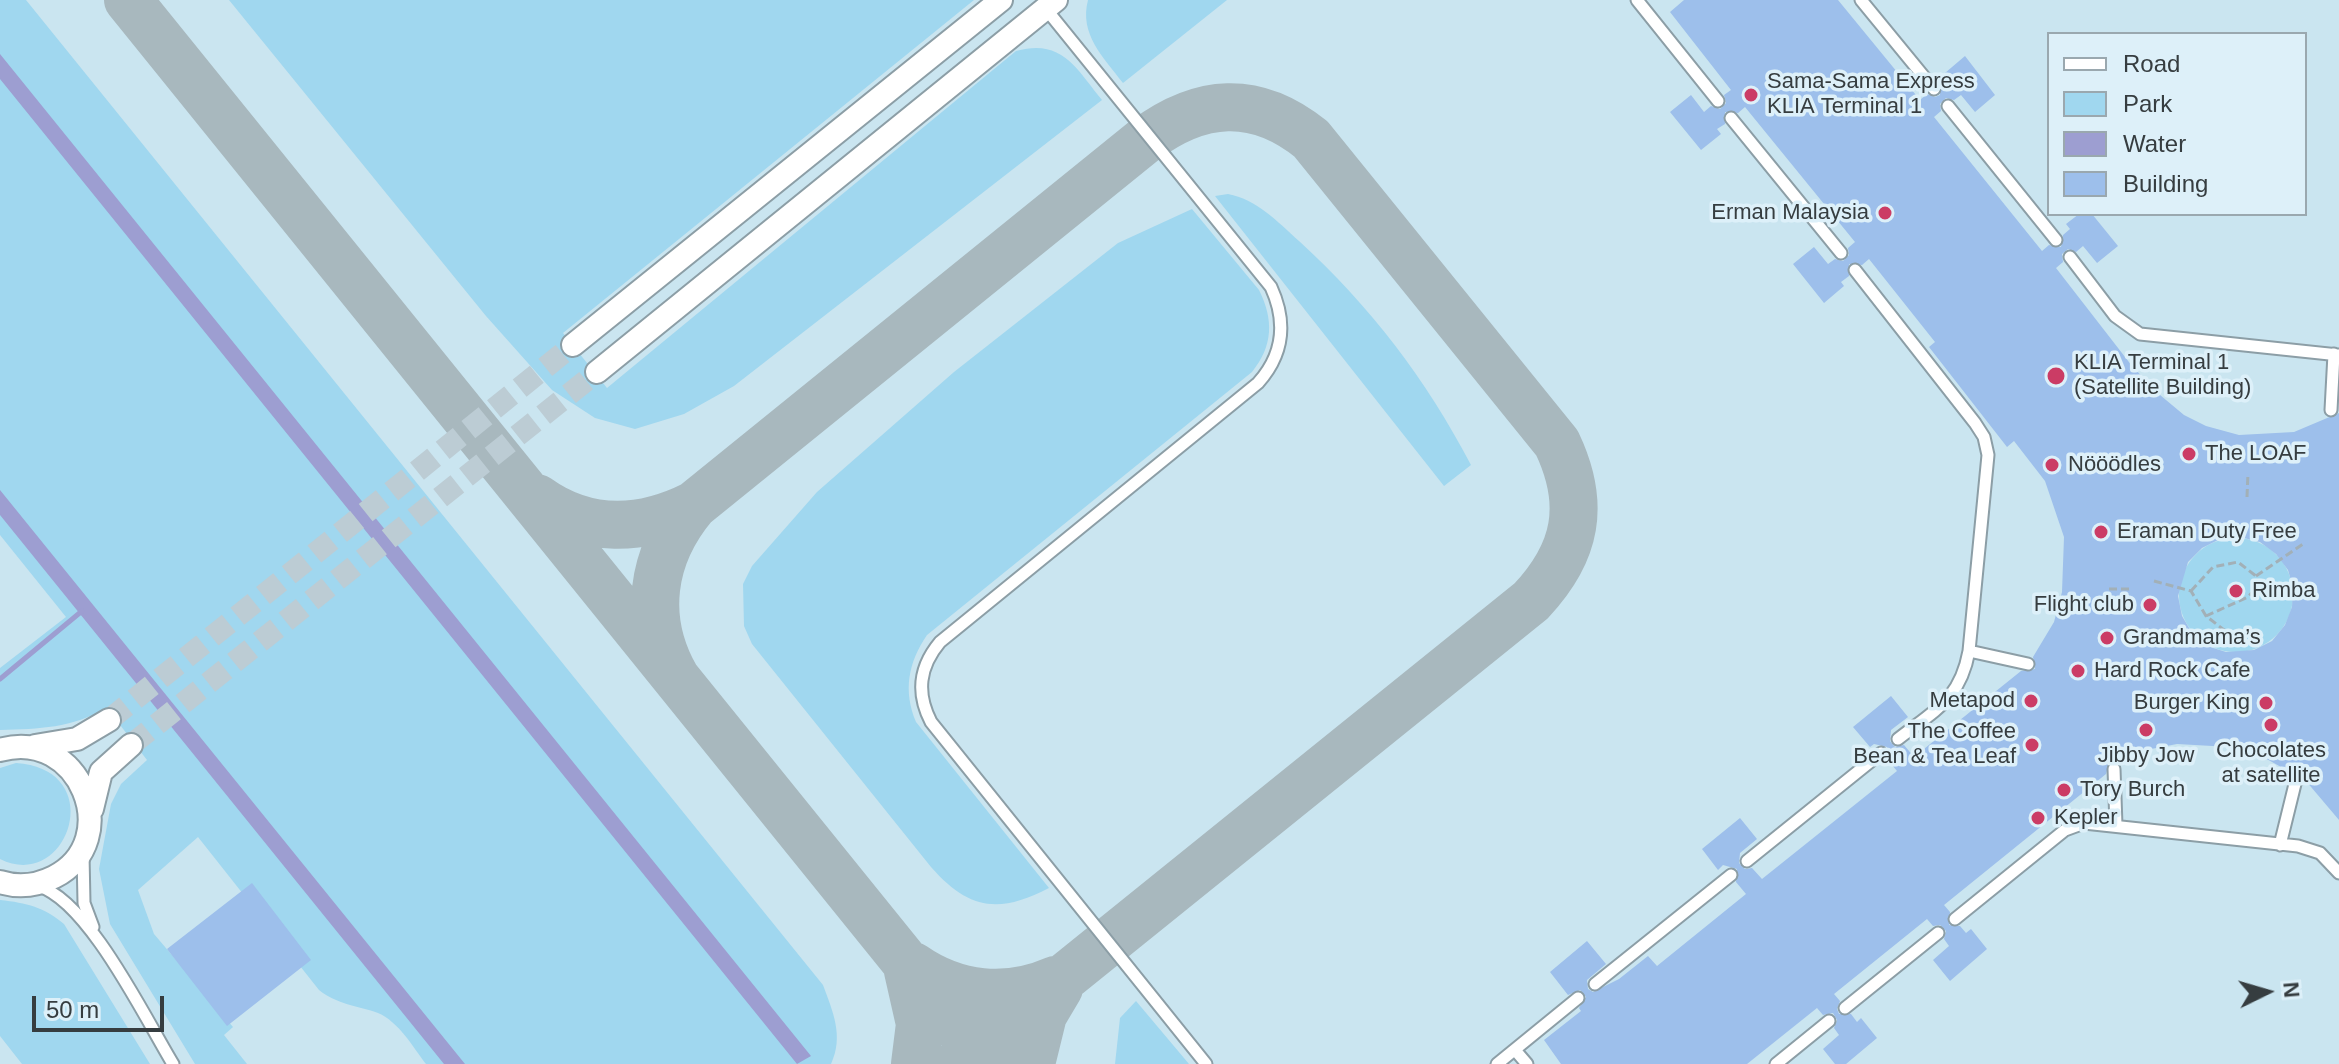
<!DOCTYPE html>
<meta charset="utf-8">
<style>
body{margin:0}
#map{position:relative;width:2339px;height:1064px;overflow:hidden;background:#ddf0f9;font-family:Arial,sans-serif}
canvas{display:block}
.legend{position:absolute;left:2047px;top:32px;width:260px;height:184px;box-sizing:border-box;background:#ddf0f9;border:2px solid #9aa8af;margin:0;padding:10px 14px;list-style:none;font-size:24px;color:#363d40}
.legend li{display:flex;align-items:center;gap:16px;height:40px}
.legend b{width:40px;border:2px solid #9aa8af}
.north{position:absolute;left:2227px;top:952px;width:80px;height:80px;-webkit-text-stroke:6px #ddf0f9;paint-order:stroke;rotate:85deg;font-size:22px;font-weight:700;line-height:32px;text-align:center;color:#363d40}
.north::after{content:'';display:block;margin:auto;width:28px;height:36px;background:#363d40;clip-path:polygon(50% 0,100% 100%,50% 72%,0 100%)}
.scale{position:absolute;left:32px;top:996px;width:132px;height:36px;box-sizing:border-box;border:4px solid #363d40;border-top:0;padding-left:10px;font-size:24px;line-height:28px;white-space:nowrap;color:#363d40;-webkit-text-stroke:6px #ddf0f9;paint-order:stroke}
</style>
<div id="map">
<canvas width="2339" height="1064"></canvas>
<ul class="legend">
<li><b style="height:10px;background:#fff"></b>Road</li>
<li><b style="height:22px;background:#a0d7ef"></b>Park</li>
<li><b style="height:22px;background:#9d9ed1"></b>Water</li>
<li><b style="height:22px;background:#9dbfeb"></b>Building</li>
</ul>
<div class="north">N</div>
<div class="scale">50 m</div>
</div>
<script>
const ctx = document.querySelector('canvas').getContext('2d');
ctx.lineJoin = 'round';
function fill(path, color) {
  ctx.fillStyle = color;
  ctx.fill(path, 'evenodd');
}
function trace(path, color, width, dash) {
  ctx.strokeStyle = color;
  ctx.lineWidth = width;
  ctx.lineCap = dash ? 'butt' : 'round';
  ctx.setLineDash(dash || []);
  ctx.stroke(path);
}
function write(font, color, halo, rows, align = 'center') {
  ctx.font = font + ' Arial,sans-serif';
  ctx.lineWidth = 7;
  ctx.setLineDash([]);
  ctx.textBaseline = 'middle';
  ctx.strokeStyle = halo;
  ctx.fillStyle = color;
  for (const [text, x, y, turn = 0] of rows) {
    ctx.save();
    ctx.translate(x, y);
    ctx.rotate((+turn || 0) * Math.PI / 180);
    ctx.textAlign = isNaN(turn) ? turn : align;
    if (halo) ctx.strokeText(text, 0, 0);
    ctx.fillText(text, 0, 0);
    ctx.restore();
  }
}
fill(new Path2D(`
 M0 0H2339V1064H0ZM2049 34H2305V214H2049Z`), '#cae5f0');
fill(new Path2D(`
 M0 0H26L823 985C833 1012 844 1036 831 1064H426C413 1047 399 1022 378 1013 356 1005 338 1005 319 990L198 837 138 890 154 934 233 1027 224 1035 247 1064H195L110 924 99 869 111 804 121 784 147 760 107 708C71 728 40 729 0 730V668L66 617 0 535Z
 M229 0H974L563 333 607 388 1016 51C1062 38 1076 68 1102 100L734 386 684 414 635 429 595 418 552 390 486 316Z
 M1088 0H1227L1123 83C1103 57 1079 34 1088 0Z
 M1228 194C1256 199 1278 222 1299 241 1371 307 1426 379 1471 465L1444 486 1215 196Z
 M1192 209 1259 290C1274 320 1273 346 1252 372L927 635C908 663 903 691 916 722L1049 888C999 914 969 910 931 867L752 644 744 626 743 584 752 566 817 492 954 372 1118 243Z
 M2179 595a57 57 0 1 1 114 0a57 57 0 1 1-114 0Z
 M16 763C110 769 68 893 0 859V768Z
 M0 900C27 903 44 907 64 924L150 1064H22L0 1036Z
 M1136 1001 1189 1064H1115L1120 1018Z`), '#a0d7ef');
fill(new Path2D(`
 M0 54 811 1056 797 1064 0 79Z
 M0 490 465 1064H444L0 515Z`), '#9d9ed1');
trace(new Path2D(`
 M0 679 82 611`), '#9d9ed1', 5);
trace(new Path2D(`
 M128 0 988 1064
 M537 498C587 534 642 531 694 505
 M676 678C642 619 651 556 694 505L1145 140C1200 99 1255 94 1311 139L1557 443C1586 504 1577 552 1531 601L957 1064
 M913 966C956 996 1007 1001 1055 980
 M908 971 920 1024 915 1064
 M1031 1064 1043 1015 1059 988`), '#a8b8be', 48);
fill(new Path2D(`
 M1684 0H1838L1920 100 1927 94 1935 97 1940 95V83L1948 77 1945 73 1965 56 1995 95 1975 112 1961 95 1954 100 1946 98 1940 104 1941 111 1934 117 2042 251 2049 245 2061 247 2063 235 2070 229 2066 224 2079 214H2092L2118 246 2097 263 2083 246 2076 252 2068 249 2062 254 2063 262 2056 268 2132 366 2160 395 2184 415 2206 426 2239 435 2294 432 2339 413V820L2306 781 2256 753 2230 747 2177 744 2151 749 2119 763 2110 761 2106 774 1944 905 1950 912 1949 925 1960 926 1966 933 1971 929 1987 949 1950 981 1933 960 1949 946 1944 939 1946 931 1940 925 1933 926 1927 919 1834 994 1840 1001 1837 1009 1839 1014H1851L1857 1022 1861 1018 1877 1038 1846 1064H1835L1823 1049 1839 1035 1834 1028 1837 1020 1833 1013 1823 1015 1817 1008 1747 1064H1561L1544 1040 1581 1011 1579 1008 1586 997 1580 990 1568 995 1550 972 1587 941 1606 964 1587 980 1588 989 1593 992 1619 979 1648 956 1657 966 1746 894 1736 882 1737 869 1723 865 1718 870 1702 849 1740 818 1757 839 1740 853 1739 863 1745 869 1752 868 1762 879 1897 771 1887 759V747L1874 744 1870 747 1853 727 1891 696 1908 717 1891 730 1890 741 1895 747 1904 745 1914 757 2021 671 2035 669 2033 657 2054 622 2062 592 2064 537 2045 481 2014 441 2007 447 1929 347 1935 342 1869 259 1862 265 1849 264V276L1841 282 1844 286 1824 303 1793 264 1814 247 1828 264 1835 259 1843 261 1849 255 1848 248 1855 242 1745 107 1738 113 1725 112V124L1717 129 1721 134 1701 150 1670 112 1691 95 1704 112 1711 106 1720 109 1726 103 1724 95 1731 90 1670 12ZM2240 537 2260 542 2276 554 2288 570 2293 587 2292 607 2285 625 2272 641 2254 650 2226 652 2207 646 2192 633 2182 616 2178 596 2188 562 2202 548 2220 539Z
 M252 883 311 960 227 1026 167 949Z`), '#9dbfeb');
trace(new Path2D(`
 M109 720 573 345
 M131 745 597 372`), '#bcccd4', 22, [22, 11]);
const service = new Path2D(`
 M1637 0 1718 101
 M1861 0 1934 89
 M1046 9 1271 287C1287 322 1284 354 1258 383L940 642C919 667 916 693 931 722L1206 1064
 M1948 106 2056 240
 M1731 118 1841 253
 M2070 257 2115 316 2140 334 2339 355
 M1855 270 1975 423 1984 437 1988 455 1969 651C1960 700 1935 710 1898 739
 M2331 410 2334 354
 M1969 651 2028 664
 M2114 769 2116 825
 M2280 845 2295 784
 M83 854 84 903 93 927
 M1747 861 1881 753
 M38 886C88 900 145 1018 173 1064
 M1955 919 2065 830 2084 823 2298 846 2320 853 2339 873
 M1595 984 1731 875
 M1845 1008 1938 933
 M1515 1050 1527 1064
 M1497 1064 1578 998
 M1776 1064 1829 1021`);
const minor = new Path2D(`
 M573 345 1001 0
 M597 372 1056 0
 M35 746 77 739 109 720
 M0 750C79 727 126 840 54 877 36 886 19 888 0 882
 M92 809 101 772 131 745`);
trace(service, '#8c9ea6', 15);
trace(minor, '#8c9ea6', 26);
trace(new Path2D(`
 M2247 497 2248 473
 M2256 576 2303 544
 M2154 581 2191 591 2206 616 2228 633
 M2109 589H2133
 M2191 591 2213 567 2238 562 2256 576 2258 586 2248 597 2206 616`), '#a2b0b7', 3, [8, 4]);
trace(service, '#fff', 11);
trace(minor, '#fff', 22);
for (const [x, y, r, color] of [
 [1751,95,8,"#cb3c65"],
 [1885,213,8,"#cb3c65"],
 [2056,376,10,"#cb3c65"],
 [2189,454,8,"#cb3c65"],
 [2052,465,8,"#cb3c65"],
 [2101,532,8,"#cb3c65"],
 [2236,591,8,"#cb3c65"],
 [2150,605,8,"#cb3c65"],
 [2107,638,8,"#cb3c65"],
 [2078,671,8,"#cb3c65"],
 [2031,701,8,"#cb3c65"],
 [2266,703,8,"#cb3c65"],
 [2271,725,8,"#cb3c65"],
 [2146,730,8,"#cb3c65"],
 [2032,745,8,"#cb3c65"],
 [2064,790,8,"#cb3c65"],
 [2038,818,8,"#cb3c65"]
]) {
  const dot = new Path2D();
  dot.arc(x, y, r, 0, 2 * Math.PI);
  ctx.fillStyle = color;
  ctx.fill(dot);
  trace(dot, '#ddf0f9', 3);
}
write('22px', '#363d40', '#ddf0f9', [
 ["Sama-Sama Express",1767,82],
 ["KLIA Terminal 1",1767,107],
 ["Erman Malaysia",1869,213,"right"],
 ["KLIA Terminal 1",2074,363],
 ["(Satellite Building)",2074,388],
 ["The LOAF",2205,454],
 ["Nööödles",2068,465],
 ["Eraman Duty Free",2117,532],
 ["Rimba",2252,591],
 ["Flight club",2134,605,"right"],
 ["Grandmama’s",2123,638],
 ["Hard Rock Cafe",2094,671],
 ["Metapod",2015,701,"right"],
 ["Burger King",2250,703,"right"],
 ["The Coffee",2016,732,"right"],
 ["Bean & Tea Leaf",2016,757,"right"],
 ["Chocolates",2271,751,"center"],
 ["at satellite",2271,776,"center"],
 ["Jibby Jow",2146,756,"center"],
 ["Tory Burch",2080,790],
 ["Kepler",2054,818]
], 'left');
</script>
